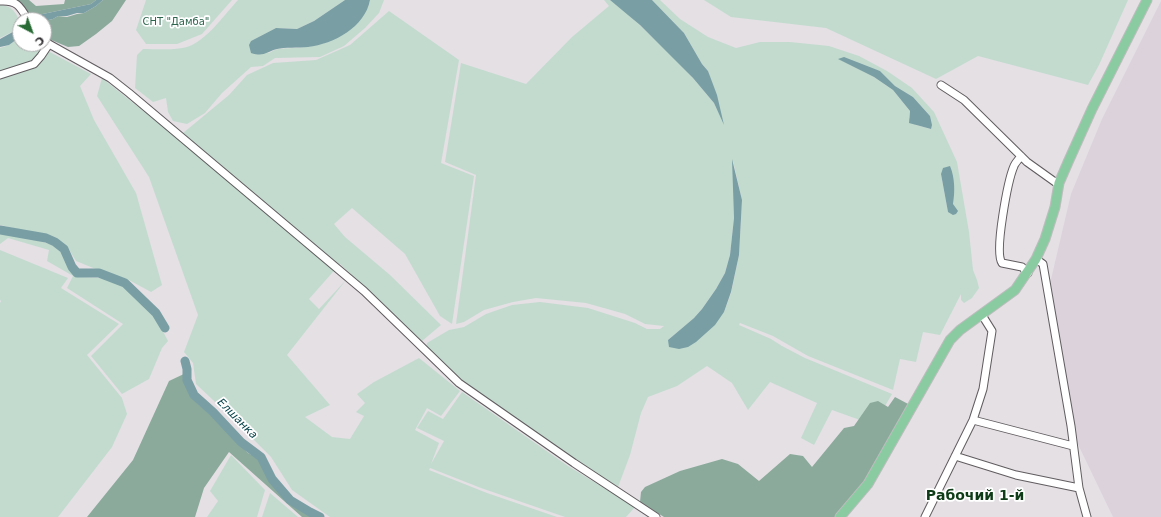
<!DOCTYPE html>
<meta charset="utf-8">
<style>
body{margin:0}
#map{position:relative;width:1161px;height:517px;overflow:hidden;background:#e4e0e4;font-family:"DejaVu Sans",sans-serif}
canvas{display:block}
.north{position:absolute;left:12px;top:12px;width:40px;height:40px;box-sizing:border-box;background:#fff;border:1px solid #adacad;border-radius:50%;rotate:139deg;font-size:11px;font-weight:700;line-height:16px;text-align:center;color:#323032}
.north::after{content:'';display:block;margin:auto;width:14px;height:18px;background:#276a34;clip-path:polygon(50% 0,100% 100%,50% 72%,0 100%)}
</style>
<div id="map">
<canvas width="1161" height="517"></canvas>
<div class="north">С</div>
</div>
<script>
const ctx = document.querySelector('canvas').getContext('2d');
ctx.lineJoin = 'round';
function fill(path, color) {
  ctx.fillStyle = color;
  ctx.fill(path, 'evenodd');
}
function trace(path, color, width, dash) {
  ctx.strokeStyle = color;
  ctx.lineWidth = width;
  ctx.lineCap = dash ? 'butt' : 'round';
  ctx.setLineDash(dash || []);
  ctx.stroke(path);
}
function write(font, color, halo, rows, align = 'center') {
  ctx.font = font + ' "DejaVu Sans",sans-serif';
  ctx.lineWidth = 3.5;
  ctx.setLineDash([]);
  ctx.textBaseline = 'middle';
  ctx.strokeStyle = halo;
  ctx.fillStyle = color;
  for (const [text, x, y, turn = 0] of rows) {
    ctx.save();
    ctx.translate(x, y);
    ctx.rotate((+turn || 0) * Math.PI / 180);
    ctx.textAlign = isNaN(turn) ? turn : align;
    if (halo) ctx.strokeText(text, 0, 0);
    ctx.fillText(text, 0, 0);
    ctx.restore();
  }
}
fill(new Path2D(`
 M1161 1V517H1113L1074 436 1049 288 1071 194 1102 119Z`), '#dcd2db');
fill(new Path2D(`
 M146 0H232L202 34 177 44H146L136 30Z
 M238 0H345L314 21 297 29 276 28 251 41 269 53C279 47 282 49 293 48 319 47 340 41 357 21 362 14 369 9 370 0H384L379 13 365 28 344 46 320 57 275 58 263 66 251 67 222 93 205 113 187 124 173 121 168 112 166 98 153 102 135 88 137 55 143 49C156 49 180 51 192 45 209 37 225 14 238 0Z
 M604 0H610L627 13 672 56 693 78 714 103 723 122 708 71 702 64 684 33 652 0H660L680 19 708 37 736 48 760 42H790L829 46 859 56 887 71 912 88 934 112 957 162 969 232 973 270 977 280 979 288 972 298 964 303 961 300V294L940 335 923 332 916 362 900 359 893 390 808 356 773 336 740 323 739 325 771 339 782 346 805 358 892 394 874 425 832 410 814 445 801 438 817 403 770 382 748 410 732 383 707 366 677 386 648 397 641 413 630 455 618 487 563 453 460 380 426 348 427 343 449 330 464 327 486 314 512 305 540 302 588 308 635 323 647 329H660L664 326 645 324 625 314 586 303 536 298 513 302 484 310 464 322 456 324 476 175 445 162 461 63 526 84 572 37 609 6ZM839 59 880 71 895 86 913 97 930 116 931 129 916 125 909 118 910 111 893 90 874 77ZM733 161 742 200 739 255 731 293 724 312 668 340 694 318 702 309 716 289 725 273 730 255 734 218ZM941 174 954 196 953 204 954 208 948 212Z
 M704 0H1128L1099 65 1088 85 978 56 936 79 826 28 731 17Z
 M0 5C13 5 20 17 20 28L0 38Z
 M389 11 459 60 441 163 474 176 452 324 440 316 405 254 352 208 334 224 345 237 390 275 441 325 422 341 340 264 309 299 319 309 346 280 287 355 330 405 305 417 332 437 350 439 364 416 356 412 365 403 357 394 374 382 419 358 460 391 441 416 427 408 415 430 439 443 431 464 444 441 417 428 428 411 443 419 462 392 568 466 635 507 626 517H565L481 488 430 468 429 470 487 493 557 517H330L292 490 271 457 248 434 245 425 231 417 196 384 193 363 184 352 198 315 149 177 97 96 102 78 177 138 229 95 247 75 273 63 316 60 350 45Z
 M20 37V44H40L44 49 31 62 0 71V48L9 45Z
 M48 51 91 74 80 86 94 120 136 193 162 285 151 292 127 279 103 272 76 261 68 248 49 236 0 225V78L34 66Z
 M0 233C15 236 52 241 62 251 68 257 69 264 73 270 74 273 77 275 79 277L100 278 108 280 121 284 129 290 156 318 168 341 162 348 149 379 122 394 91 356 123 324 67 288 73 276 47 261 49 250 8 238 0 244Z
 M0 250 68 278 61 288 119 324 87 355 122 398 127 414 112 447 58 517H0V303L1 301 0 300Z
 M231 455 265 490 257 517H207L218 501 210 491Z
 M270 493 298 517H262Z`), '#c3dbcf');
fill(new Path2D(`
 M18 0H29L36 6 64 4 65 0H96L91 4 38 15 32 20H30Z
 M103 0H126L112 21 96 34 79 46 68 47 44 37V21L53 19 58 16 67 17 77 14 84 13 96 6Z
 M186 373V384L197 403 222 425 230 435 248 453 259 459 264 465 268 475 273 483 291 504 306 512 311 517H302L229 452 204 488 195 517H87L133 460 169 381Z
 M895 397 910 405C887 444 868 485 835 517H664L640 502 641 492 645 487 680 471 722 459 738 464 759 481 790 454 803 456 812 467 844 428 854 426 870 403 878 401 888 407Z`), '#8baa9b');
fill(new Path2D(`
 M96 0H103L96 6 84 13H77L67 16H58L53 19 44 21V20H33L38 15 91 4Z
 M345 0H370C365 27 334 44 308 47 299 48 284 47 277 49 266 52 264 57 251 53L249 45 251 41 276 28 297 29 314 21Z
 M610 0H652L684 33 702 64 708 71 717 95 724 125 714 103 693 78 640 25Z
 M20 28V37L9 45 0 47V39Z
 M844 57 880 71 895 86 913 97 930 116 932 125 931 129 909 123 910 111 893 90 874 77 838 59Z
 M732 159 742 200 739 255 731 292 724 312 715 325 696 342 688 347 679 349 669 347 668 340 694 318 702 309 716 289 725 273 730 255 734 218Z
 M950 166C955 178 955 192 953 204L958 211 956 214 953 215 948 212 941 174 943 168Z`), '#799ea4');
trace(new Path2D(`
 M0 230 46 238 55 242 64 249 72 267 77 273H99L125 283 156 313 165 328
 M185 361 187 369V380L194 395 213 412 241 442 261 457 272 479 290 500 310 512 320 517`), '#799ea4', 9);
const minor = new Path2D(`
 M0 1C17 0 20 6 28 20
 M44 40 49 44 110 78 129 93 364 291 459 383 574 463 656 517
 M0 75 34 64 41 56 49 44
 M941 85 964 100 1027 162 1055 182 1059 183
 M1021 156C1019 159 1015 163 1014 166 1008 180 994 252 1002 263L1022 267 1028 273
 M1036 259 1043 264 1071 426 1079 488 1087 517
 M973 420 1073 446
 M955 456 1016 475 1079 488
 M925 517 973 420 983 389 992 331 982 315`);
const major = new Path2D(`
 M840 517 868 484 950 340 960 330 1015 290 1036 259 1045 239 1055 207 1059 183 1069 160 1092 109 1147 0`);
trace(minor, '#605c5f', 9);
trace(major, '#bdbdbd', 11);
trace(minor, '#fff', 7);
trace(major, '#8bcba2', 9);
write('10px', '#2c644d', '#fff', [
 ["СНТ \"Дамба\"",176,22]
]);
write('italic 11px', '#06424a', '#fff', [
 ["Елшанка",237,419,45]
]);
write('bold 14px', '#0e3d18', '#fff', [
 ["Рабочий 1‑й",975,496]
]);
</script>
